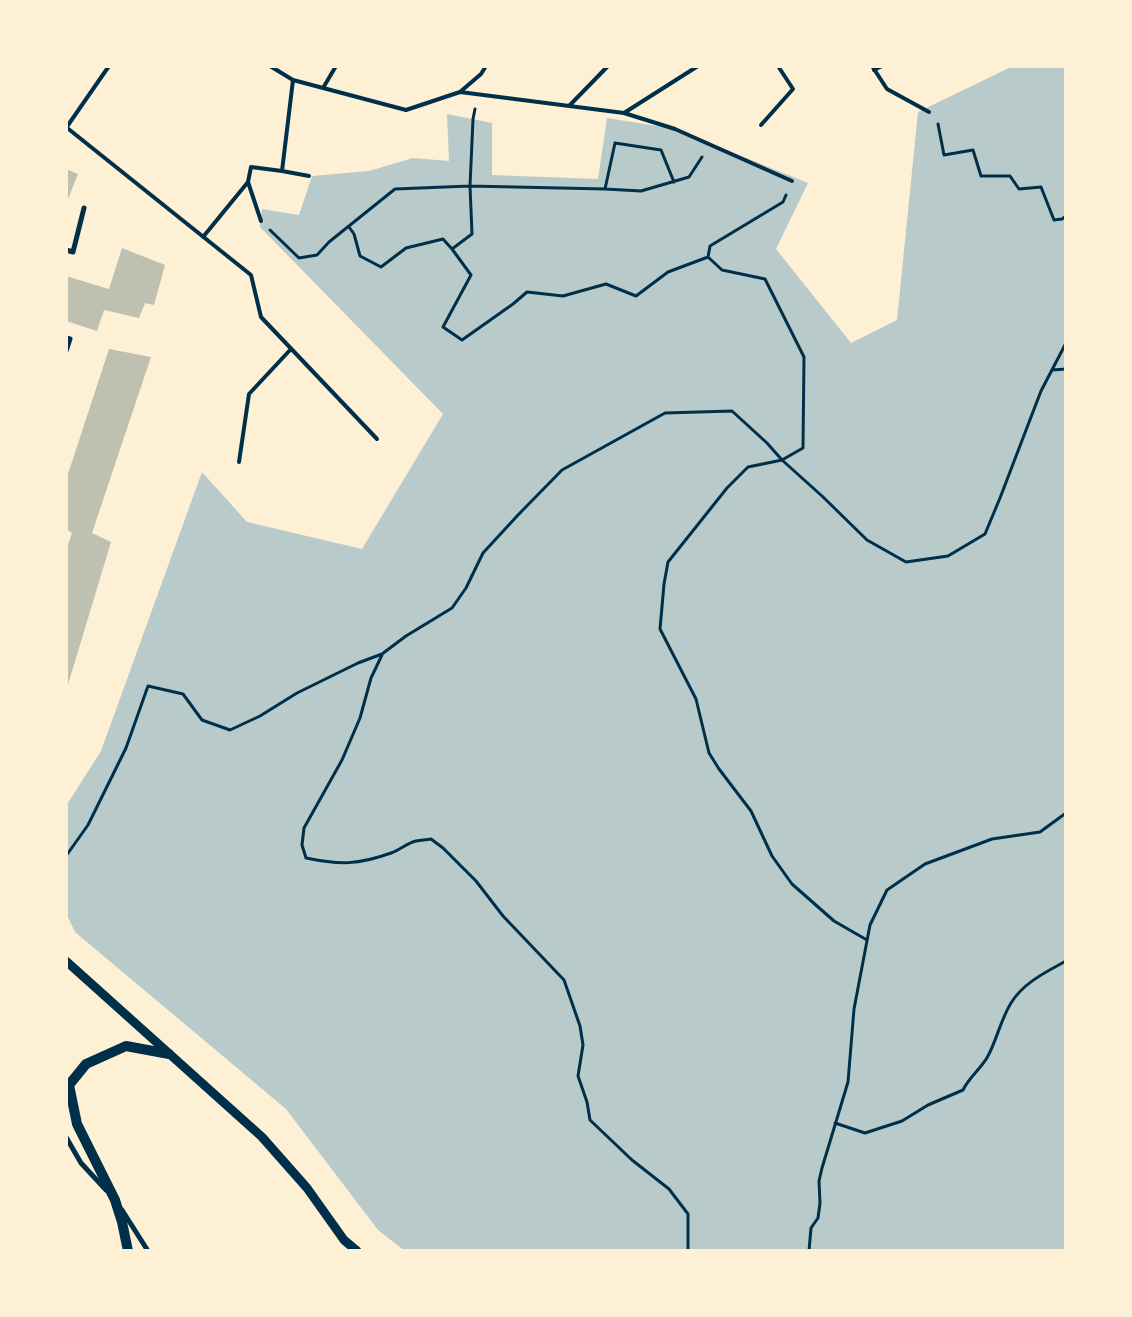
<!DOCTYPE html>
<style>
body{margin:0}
#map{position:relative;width:1132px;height:1317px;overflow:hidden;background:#fdf0d5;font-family:"Noto Sans",sans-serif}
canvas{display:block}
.frame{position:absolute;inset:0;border:68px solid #fdf0d5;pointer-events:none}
</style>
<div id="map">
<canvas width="1132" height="1317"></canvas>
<div class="frame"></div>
</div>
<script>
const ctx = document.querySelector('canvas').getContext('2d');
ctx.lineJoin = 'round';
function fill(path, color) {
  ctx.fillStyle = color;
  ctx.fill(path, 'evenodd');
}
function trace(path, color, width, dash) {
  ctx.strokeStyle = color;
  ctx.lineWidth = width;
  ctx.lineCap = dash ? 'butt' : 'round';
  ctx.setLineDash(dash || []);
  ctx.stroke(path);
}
fill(new Path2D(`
 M1013 66H1066V1251H405L378 1230 286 1109 75 932 66 913V806L101 751 202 472 247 522 362 549 443 414 260 227 262 209 299 215 312 176 369 171 413 158 449 161 447 114 492 123V175L598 179 607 118 675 129 808 183 776 249 851 343 897 320 918 112Z`), '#b9caca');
fill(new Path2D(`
 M66 169 78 174 66 204Z
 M122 248 165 265 154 305 145 303 139 318 104 310 97 331 66 321V276L109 289Z
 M109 349 151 357 92 533 111 542 67 688 66 551 72 533 66 529V480Z`), '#bec0b2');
trace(new Path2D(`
 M475 109 473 119 470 186 472 234 452 249 471 275 443 327 462 340 513 304 527 292 563 296 606 284 636 296 668 272 708 257
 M938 124 944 155 973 150 981 176H1010L1019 189 1041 187 1054 220 1062 219 1066 216
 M605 189 615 143 661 150 674 182
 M349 227 354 234 360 256 381 267 406 248 443 239 452 249
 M270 230 299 258 317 255 329 242 395 189 470 186 605 189 641 191 689 177 702 157
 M708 257 722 270 765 279 804 357 803 448 782 460 748 467 727 488 668 562 664 584 660 629 696 699 709 753 719 769 751 811 772 856 792 884 834 921 867 940
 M708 257 710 246 783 202 786 195
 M1052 370 1066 369
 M382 655 371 678 360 718 342 760 304 828 302 845 306 858C340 865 358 865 391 853 400 850 407 843 416 841 421 840 426 840 431 839L443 848 476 881 503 916 564 980 580 1026 583 1045 578 1076 587 1102 590 1120 632 1160 669 1189 688 1214V1251
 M66 856 88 825 126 748 148 686 183 694 202 720 230 730 260 716 297 693 358 663 382 654 406 636 452 608 466 588 483 553 518 515 562 470 665 413 732 411 767 443 782 460 822 496 867 540 906 562 948 556 985 534 1000 498 1041 391 1066 343
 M835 1123 865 1133 902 1121 928 1105 963 1090C969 1077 981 1069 988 1056 997 1039 1001 1019 1011 1003 1023 983 1046 972 1066 961
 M809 1251 811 1228 818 1218 820 1203 819 1181 822 1168 848 1082 854 1009 870 925 887 890 925 864 992 839 1040 832 1066 813`), '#003049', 3);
trace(new Path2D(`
 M270 66 293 80 406 110 460 92 481 74 486 66
 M872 66 887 89 929 112
 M874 70 882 66
 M293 80 282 171 309 176
 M323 88 336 66
 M460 92 624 113 675 129 792 181
 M570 105 608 66
 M624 113 698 66
 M761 125 793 89 778 66
 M66 127 251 275 261 317 377 439
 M66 128 109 66
 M248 182 261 221
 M203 237 248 182 251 167 282 171
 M239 462 249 394 291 349`), '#003049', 4);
trace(new Path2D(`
 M66 250 73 252 84 208
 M66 338 70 339 66 351
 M66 1137 81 1163 106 1190
 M122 1210 148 1251`), '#003049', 5);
trace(new Path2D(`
 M66 961 262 1137 307 1188 344 1240 357 1251`), '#003049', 9);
trace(new Path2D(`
 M128 1251 122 1222 115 1200 77 1124 69 1085 86 1064 126 1046 169 1054`), '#003049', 10);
</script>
